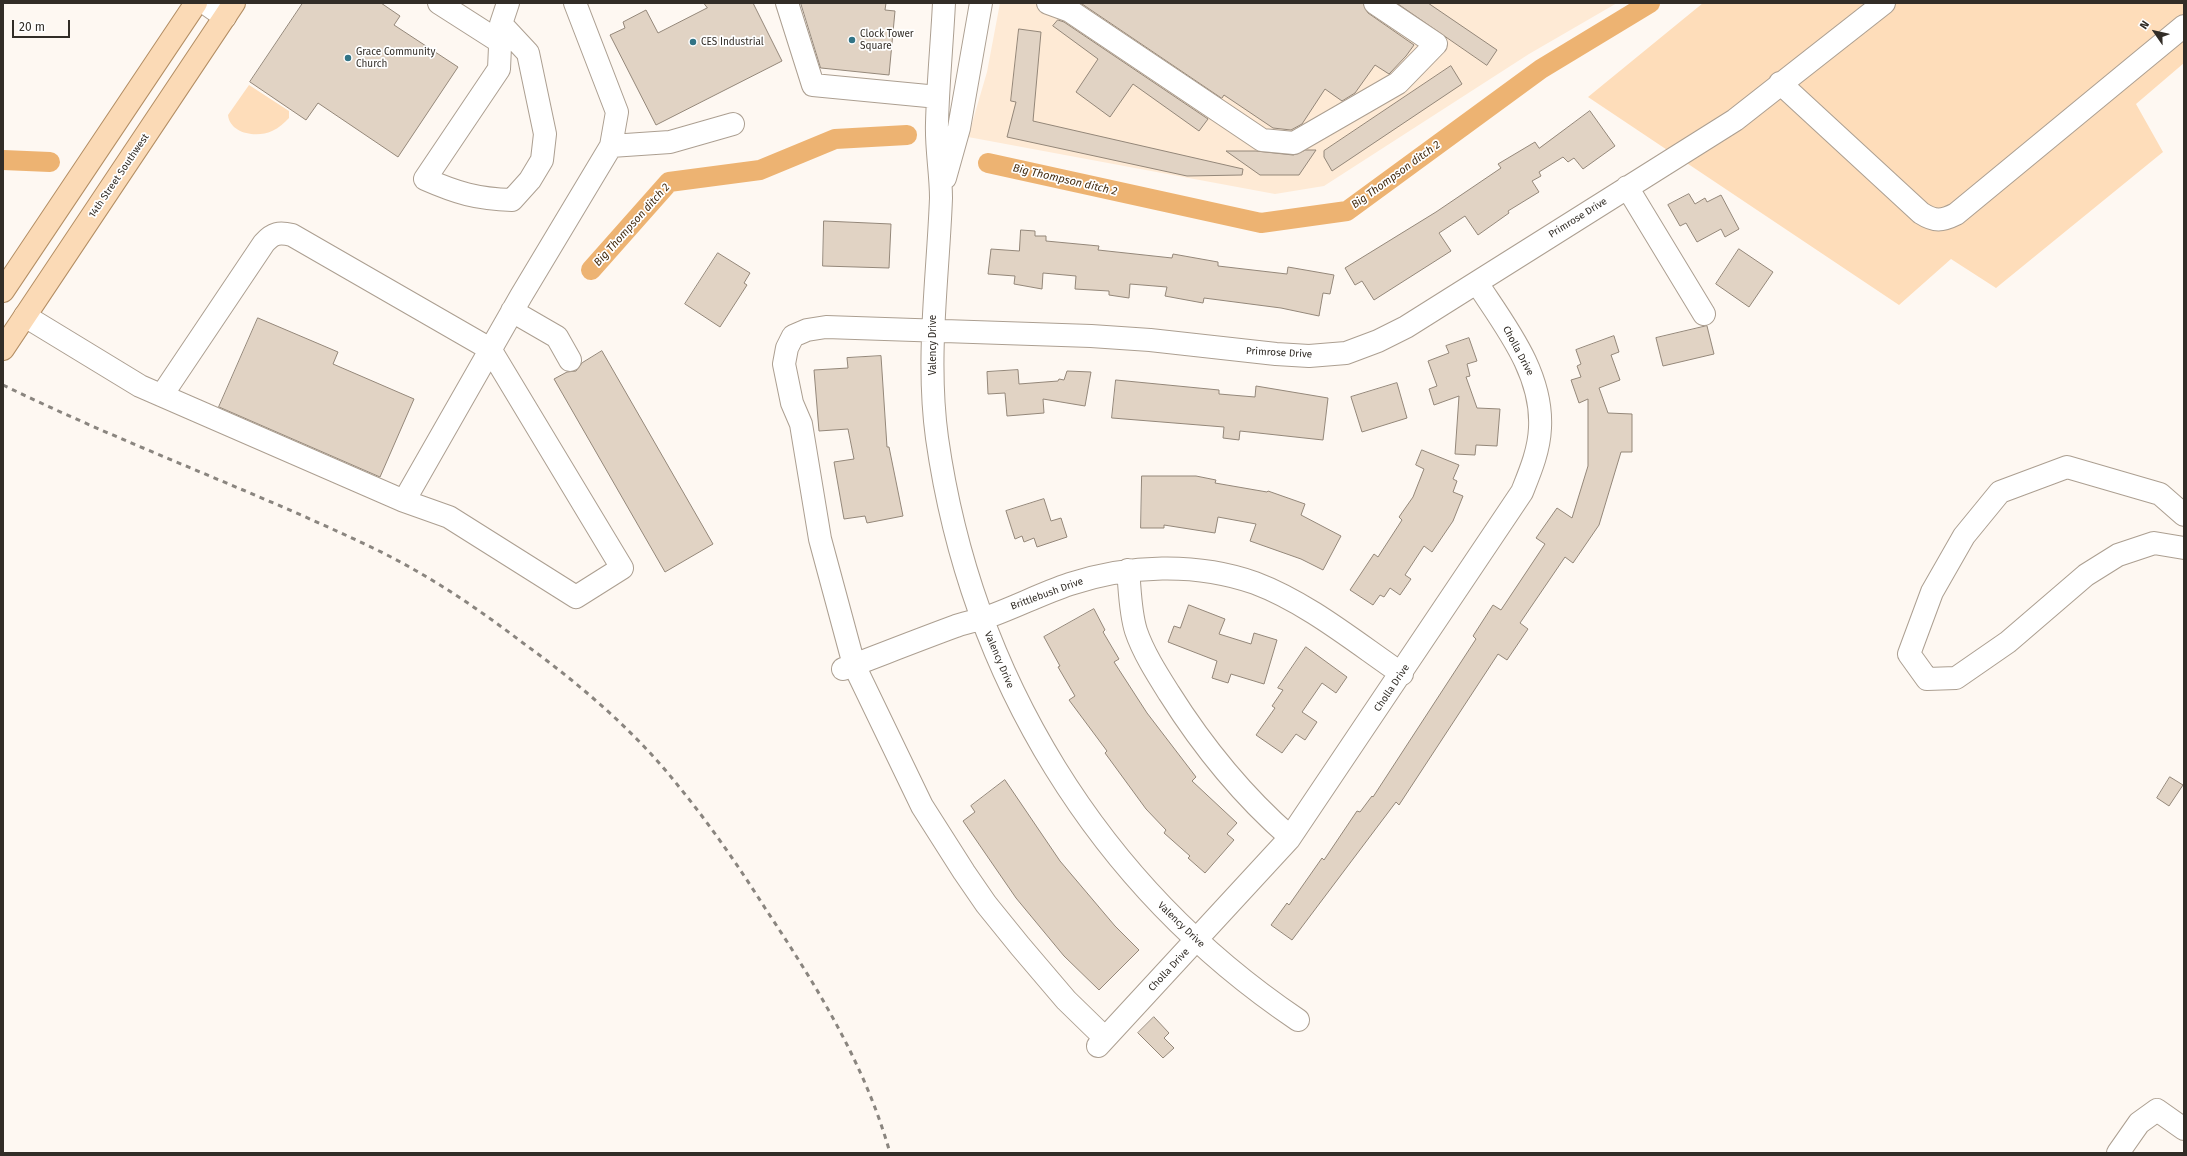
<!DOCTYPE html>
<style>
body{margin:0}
#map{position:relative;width:2187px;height:1156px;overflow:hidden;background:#fef8f2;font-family:"Fira Sans",sans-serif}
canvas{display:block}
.frame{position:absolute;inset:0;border:4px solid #322d27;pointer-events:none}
.north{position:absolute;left:2135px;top:12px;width:40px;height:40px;-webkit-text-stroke:3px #fff;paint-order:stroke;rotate:304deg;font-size:11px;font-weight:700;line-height:16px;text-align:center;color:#322d27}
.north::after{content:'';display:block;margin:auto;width:14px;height:18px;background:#322d27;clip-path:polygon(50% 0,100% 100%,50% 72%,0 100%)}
.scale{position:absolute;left:12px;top:20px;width:58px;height:18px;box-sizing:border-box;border:2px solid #322d27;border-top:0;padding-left:5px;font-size:12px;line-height:14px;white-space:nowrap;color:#322d27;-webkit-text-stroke:3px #fff;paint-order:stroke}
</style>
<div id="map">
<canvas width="2187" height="1156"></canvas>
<div class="frame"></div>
<div class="north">N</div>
<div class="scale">20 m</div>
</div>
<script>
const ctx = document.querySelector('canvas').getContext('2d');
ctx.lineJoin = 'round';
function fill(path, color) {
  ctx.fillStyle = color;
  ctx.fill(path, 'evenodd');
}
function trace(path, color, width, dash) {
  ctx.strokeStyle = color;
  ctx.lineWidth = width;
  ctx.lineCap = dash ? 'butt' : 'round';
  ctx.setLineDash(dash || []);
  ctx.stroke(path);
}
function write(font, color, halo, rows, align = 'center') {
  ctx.font = font + ' "Fira Sans",sans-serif';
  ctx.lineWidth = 3.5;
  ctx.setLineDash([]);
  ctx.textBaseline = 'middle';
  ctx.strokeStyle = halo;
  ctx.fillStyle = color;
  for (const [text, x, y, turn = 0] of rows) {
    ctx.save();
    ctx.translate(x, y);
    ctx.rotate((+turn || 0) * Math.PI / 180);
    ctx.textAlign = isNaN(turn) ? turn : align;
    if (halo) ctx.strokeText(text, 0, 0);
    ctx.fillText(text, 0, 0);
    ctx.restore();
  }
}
fill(new Path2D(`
 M1000 3H1617L1529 54 1324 186 1275 194 968 137 987 72Z`), '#feead5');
fill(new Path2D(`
 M1703 3H2184V63L2136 104 2163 152 1996 288 1951 259 1899 305 1588 97Z
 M249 85 289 111V118C284 123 279 128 272 131 257 138 230 134 228 115Z`), '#feddba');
trace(new Path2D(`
 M3 160 50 162
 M988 163 1261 223 1347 211 1541 69 1650 3
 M591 270 669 182 760 170 835 139 907 135`), '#edb372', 20);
const building = new Path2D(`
 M303 3H381L400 16 394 25 458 67 398 157 318 103 306 120 250 82Z
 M704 3H753L782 61 656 125 610 35 625 28 623 22 646 10 658 33 707 8Z
 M801 3H886L885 10 895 11 889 75 821 68Z
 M1081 3H1363L1368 13 1414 45 1406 56 1390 73 1389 74 1375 65 1355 93 1342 101 1325 89 1302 124 1291 130 1273 128 1224 95 1222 98Z
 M1397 3H1428L1497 50 1487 65Z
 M1058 20 1064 22 1208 119 1199 131 1133 84 1110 117 1076 92 1098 59 1053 26Z
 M1019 29 1041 32 1033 121 1243 169 1242 175 1187 176 1007 137 1016 102 1011 101Z
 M1451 66 1462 84 1332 171 1324 157V151Z
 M1590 111 1615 146 1583 169 1574 158 1568 162 1563 157 1539 172 1541 176 1532 181 1539 192 1508 211 1509 213 1478 235 1465 216 1439 233 1451 251 1374 300 1362 281 1355 285 1345 268 1436 212 1501 168 1498 164 1535 142 1539 148Z
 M1306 150H1316L1299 175H1260L1226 151H1256L1293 155Z
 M1689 194 1695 204 1705 198 1707 202 1721 195 1739 229 1725 237 1721 229 1697 242 1686 223 1680 226 1668 205Z
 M824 221 891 224 889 268 823 266Z
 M1021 230 1035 231V236H1046V241L1099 246 1098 250 1172 258 1173 254 1218 262V266L1287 274 1288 267 1334 275 1330 294 1323 293 1319 316 1281 308 1204 298 1203 303 1165 296 1167 287 1130 284 1129 298 1109 295V291L1075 289 1076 276 1043 273 1042 289 1014 284 1015 276 988 274 991 249 1019 251Z
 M1739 249 1773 272 1749 307 1716 284Z
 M718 253 750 273 744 283 747 285 720 327 685 304Z
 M258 318 338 352 333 364 414 399 380 477 219 407Z
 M1707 326 1714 354 1663 366 1656 338Z
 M1614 336 1619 352 1611 355 1620 380 1599 388 1608 413 1632 414V452H1621L1599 525 1573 563 1565 557 1520 623 1528 629 1507 660 1498 654 1399 805 1396 802 1292 940 1271 925 1287 903 1289 905 1322 858 1324 860 1357 811 1360 812 1372 796 1373 797 1476 639 1473 636 1493 605 1501 610 1545 544 1536 538 1557 508 1572 518 1588 466V399L1579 403 1571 380 1581 377 1577 366 1581 364 1576 350Z
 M1469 338 1477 361 1467 364 1470 376 1466 377 1477 408 1500 409 1497 446 1476 445 1475 455 1455 454 1459 396 1434 405 1429 389 1437 386 1428 361 1449 353 1446 346Z
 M602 351 713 544 665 572 554 379 567 372 576 371 582 363Z
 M881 356 887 447H889L903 516 867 523 865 516 844 519 834 462 854 459 848 429 819 431 814 370 848 368 847 358Z
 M1018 370 1019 384 1058 381 1059 379 1064 380 1067 371 1091 372 1085 406 1043 399 1044 413 1007 416 1005 393 988 394 987 372Z
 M1116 380 1219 390V394L1255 397 1256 386 1328 398 1323 440 1240 431 1239 440 1223 438 1224 427 1112 418Z
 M1397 383 1407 418 1362 432 1351 397Z
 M1422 450 1459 465 1453 479 1457 481 1453 492 1463 496 1453 521 1432 552 1424 546 1405 575 1411 579 1400 595 1390 588 1384 597 1380 595 1373 605 1350 590 1374 554 1378 557 1402 520 1399 517 1413 497 1424 469 1416 465Z
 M1142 476H1196L1216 480 1215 483 1267 492 1268 491 1305 504 1301 515 1341 536 1323 570 1301 559 1250 541 1256 524 1218 517 1215 533 1164 525V528H1141Z
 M1044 499 1051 521 1061 518 1067 537 1037 547 1034 538 1024 542 1022 536 1015 539 1006 511Z
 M1189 605 1225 619 1219 634 1251 644 1254 633 1277 640 1264 684 1231 674 1228 683 1212 678 1217 661 1168 642 1174 626 1180 628Z
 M1094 609 1105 630 1103 632 1119 659 1114 662 1147 713 1196 777 1192 781 1237 823 1227 834 1234 840 1205 873 1188 858 1190 856 1164 833 1166 830 1146 809 1105 753 1107 751 1069 700 1075 696 1058 667 1060 666 1044 637Z
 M1306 647 1347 677 1336 693 1322 683 1302 712 1317 722 1305 740 1296 734 1282 753 1256 735 1275 708 1272 706 1283 690 1278 688Z
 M2170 777 2183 785 2169 806 2157 798Z
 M1005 780 1060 861 1115 926 1139 950 1099 990 1064 956 1016 898 963 821 975 812 971 806Z
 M1154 1017 1169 1033 1164 1038 1174 1048 1163 1058 1138 1033Z`);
fill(building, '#e1d3c4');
trace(building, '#948779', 1);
const minor = new Path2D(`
 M205 3 225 17
 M439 3 500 42
 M787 3 813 85 938 97
 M944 3C942 43 938 83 937 123 936 148 941 173 941 198 938 278 926 358 937 438 971 677 1098 885 1298 1020
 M1048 3 1070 11 1262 140 1294 143 1398 83 1436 44 1375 3
 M501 24 528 53 545 134 542 160 530 180 512 200C477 199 457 193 425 179L499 69 501 24 508 3
 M1780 83 1921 213C1935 222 1942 221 1956 214L2184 26
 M611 146 670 142 733 124
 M945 178 959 128 981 3
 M1627 187 1704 314
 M512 311 557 337 570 360
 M25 316 140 386 404 501 521 296 611 146 617 112 575 3
 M162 395 264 243C273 233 279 232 292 235L490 349 622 568 576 597 449 517 404 501
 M2184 515 2160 494 2067 467 2000 492 1964 536 1932 592 1909 654 1927 679 1956 678 2008 642 2086 575 2118 555 2154 543 2184 548
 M1128 570C1130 590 1130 612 1136 631 1143 652 1157 674 1169 693 1203 747 1242 795 1290 837
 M843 669C880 655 918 640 956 626 965 623 974 621 982 619 1012 609 1040 594 1070 584 1128 565 1196 562 1255 583 1308 603 1355 642 1402 674
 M1105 1038 1066 1000 1020 946 986 904 964 872 922 806 854 665 820 539 801 424 792 403 784 364 787 348 793 336 807 330 826 327 1091 336 1150 340 1276 354 1309 356 1346 353 1378 341 1406 327 1735 120 1884 3
 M1098 1046 1289 839 1522 492C1530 472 1539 451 1540 428 1543 373 1505 326 1477 283
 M2118 1153 2139 1123 2157 1110 2184 1129`);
const major = new Path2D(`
 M3 291 196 3
 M3 349 234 3`);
trace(minor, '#ac9f91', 24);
trace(major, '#b38e64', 24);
trace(minor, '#fff', 22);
trace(major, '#fbdab6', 22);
trace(new Path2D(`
 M3 385C124 444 252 490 373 548 427 574 476 607 523 643 581 685 636 732 680 788 711 826 739 867 765 908 816 985 865 1064 890 1153`), '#8a857f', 3, [5, 5]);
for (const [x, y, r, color] of [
 [852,40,4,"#327486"],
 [693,42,4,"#327486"],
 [348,58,4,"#327486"]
]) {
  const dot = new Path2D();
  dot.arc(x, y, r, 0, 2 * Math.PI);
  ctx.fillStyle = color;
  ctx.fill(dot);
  trace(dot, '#fff', 1.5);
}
write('10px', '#322d27', '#fff', [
 ["Clock Tower",860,34],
 ["Square",860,46],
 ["CES Industrial",701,42],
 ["Grace Community",356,52],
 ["Church",356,64]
], 'left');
write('10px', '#322d27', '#fff', [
 ["14th Street Southwest",119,176,-56],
 ["Primrose Drive",1578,218,-32],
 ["Valency Drive",933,345,-90],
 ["Cholla Drive",1518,351,62],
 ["Primrose Drive",1279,353,3],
 ["Brittlebush Drive",1047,594,-20],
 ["Valency Drive",999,660,67],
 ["Cholla Drive",1392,688,-56],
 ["Valency Drive",1181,925,44],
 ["Cholla Drive",1169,970,-47]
]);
write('italic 11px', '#442c10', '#fff', [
 ["Big Thompson ditch 2",1396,175,-36],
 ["Big Thompson ditch 2",1065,180,13],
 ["Big Thompson ditch 2",632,225,-48]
]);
</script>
